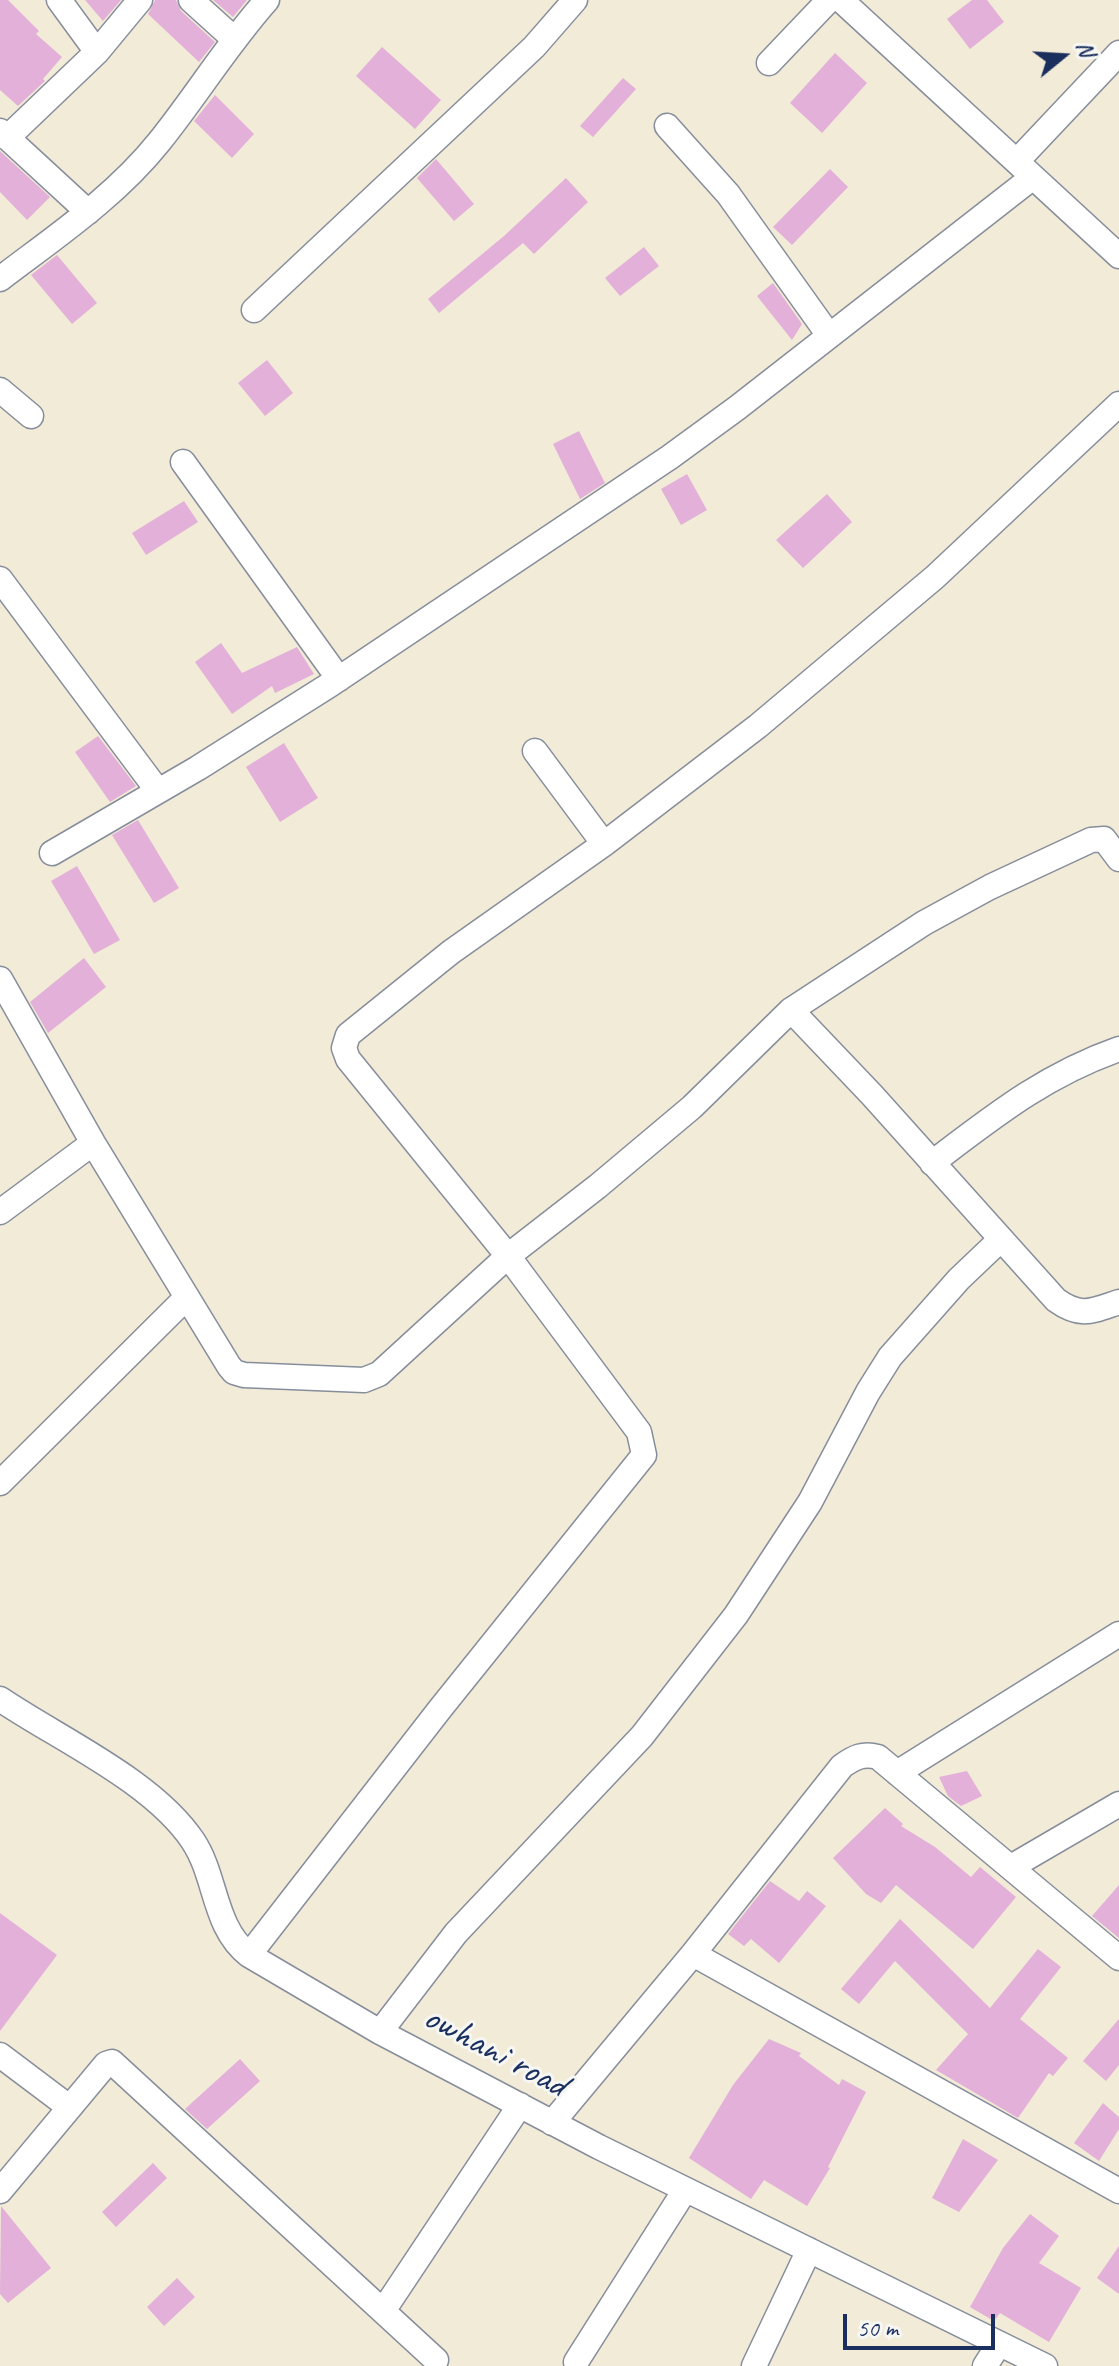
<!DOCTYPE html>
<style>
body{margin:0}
#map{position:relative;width:1119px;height:2366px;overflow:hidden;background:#f2ebd8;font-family:Caveat,sans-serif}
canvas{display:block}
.north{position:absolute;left:1023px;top:16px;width:80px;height:80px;-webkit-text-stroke:6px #f6f6f2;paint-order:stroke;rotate:72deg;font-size:22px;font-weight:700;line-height:32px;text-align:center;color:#1b2f5e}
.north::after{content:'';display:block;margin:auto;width:28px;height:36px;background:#1b2f5e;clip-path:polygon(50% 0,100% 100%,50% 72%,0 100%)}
.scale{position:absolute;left:843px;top:2314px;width:152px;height:36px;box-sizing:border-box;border:4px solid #1b2f5e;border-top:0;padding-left:10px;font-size:24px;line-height:28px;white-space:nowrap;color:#1b2f5e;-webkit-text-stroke:6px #f6f6f2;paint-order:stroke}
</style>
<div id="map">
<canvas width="1119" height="2366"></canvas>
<div class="north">N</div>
<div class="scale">50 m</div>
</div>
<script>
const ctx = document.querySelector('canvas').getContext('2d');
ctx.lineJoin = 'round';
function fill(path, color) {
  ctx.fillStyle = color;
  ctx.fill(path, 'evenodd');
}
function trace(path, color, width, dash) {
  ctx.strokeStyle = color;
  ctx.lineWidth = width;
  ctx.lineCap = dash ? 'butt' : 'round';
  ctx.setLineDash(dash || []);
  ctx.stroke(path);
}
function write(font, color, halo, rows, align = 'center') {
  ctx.font = font + ' Caveat,sans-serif';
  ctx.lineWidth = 6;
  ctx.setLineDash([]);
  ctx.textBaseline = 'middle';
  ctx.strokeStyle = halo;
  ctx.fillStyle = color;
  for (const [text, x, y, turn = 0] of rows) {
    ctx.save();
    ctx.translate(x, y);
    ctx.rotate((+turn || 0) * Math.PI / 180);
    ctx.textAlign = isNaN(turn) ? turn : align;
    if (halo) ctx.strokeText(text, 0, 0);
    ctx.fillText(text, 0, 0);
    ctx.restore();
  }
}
fill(new Path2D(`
 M0 0H8L39 31 36 34 62 57 43 79 45 81 18 106 0 90Z
 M85 0H121L103 21Z
 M155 0H176L181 11 215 42 199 62 148 14Z
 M213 0H247L233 17Z
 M972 0H987L1004 22 970 49 947 19Z
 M382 47 441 100 415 129 356 76Z
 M835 53 867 83 822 133 790 103Z
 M623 78 636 89 593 137 580 126Z
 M215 95 254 134 232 158 194 121Z
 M0 151 50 197 27 220 0 192Z
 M436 159 474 204 454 221 417 178Z
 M830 169 848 187 792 245 773 227Z
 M566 178 588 202 534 254 523 243 439 313 428 299 504 236Z
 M644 247 659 266 620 296 605 278Z
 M57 255 97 303 72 324 31 275Z
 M773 283 802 324 792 340 757 296Z
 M267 360 293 393 265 416 238 383Z
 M579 431 605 483 580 499 553 444Z
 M687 474 707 510 681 525 661 489Z
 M827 494 852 522 803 568 776 540Z
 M184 501 198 522 146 555 132 533Z
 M221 643 242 673 297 647 314 674 275 693 272 686 232 714 195 662Z
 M98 736 136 786 110 802 75 752Z
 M284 743 318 798 280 822 246 767Z
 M138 820 179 888 154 903 112 835Z
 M77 866 120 940 94 954 51 881Z
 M84 958 106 987 48 1033 30 1002Z
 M967 1771 982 1796 961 1806 948 1796 939 1777Z
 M885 1808 903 1824 901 1826 935 1847 971 1877 980 1867 1016 1897 973 1949 896 1885 881 1903 866 1894 833 1858Z
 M770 1881 799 1901 807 1891 826 1906 779 1963 751 1939 744 1946 728 1934Z
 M1119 1885V1938L1092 1916Z
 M0 1913 57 1955 0 2031Z
 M900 1919 990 2008 1038 1949 1061 1967 1020 2019 1068 2058 1053 2076 1049 2073 1018 2118 936 2070 968 2034 895 1961 859 2004 841 1989Z
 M1119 2019V2065L1106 2081 1083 2061Z
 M769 2039 801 2053 799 2056 839 2085 842 2079 866 2092 828 2167 830 2168 807 2206 764 2180 751 2199 689 2158 733 2085Z
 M240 2059 260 2081 207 2129 185 2109Z
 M1103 2103 1119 2117V2129L1099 2161 1074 2143Z
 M963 2139 998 2160 959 2212 932 2198Z
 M153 2163 167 2178 116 2227 102 2212Z
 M1 2206 51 2268 8 2303 0 2294Z
 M1030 2214 1059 2236 1039 2263 1081 2288 1049 2342 1000 2313 994 2321 970 2307 1003 2248Z
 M1119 2246V2294L1097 2278Z
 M177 2278 195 2297 164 2326 147 2307Z`), '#e2b0d8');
const minor = new Path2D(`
 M59 0 97 52
 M191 0 233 38
 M841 0 1119 256
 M769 63 829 0
 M667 126 728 194 828 334
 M0 131 88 212
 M7 138 97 52 140 0
 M1017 161 1119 53
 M0 279C55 237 115 197 159 142 196 96 227 45 267 0
 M254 310 534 47 575 0
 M0 390 31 416
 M183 462 339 679
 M0 579 158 791
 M535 751 604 844
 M52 853 198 768 331 684 670 457 737 408 1033 177
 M0 979 93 1143 229 1366 234 1372 244 1375 364 1380 379 1374 508 1256 598 1186 692 1107 791 1010 924 923 990 887 1091 840 1104 839 1119 859
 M791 1010 872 1095 1056 1300C1081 1318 1092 1311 1119 1302
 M932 1163C994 1116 1045 1075 1119 1049
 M0 1212 93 1143
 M0 1483 187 1297
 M0 1699C59 1739 153 1781 193 1841 217 1877 213 1927 249 1955L380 2032 599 2147 1045 2366
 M897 1773 1119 1634
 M1011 1867 1119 1804
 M693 1954 1119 2191
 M249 1955 440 1709 644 1455 639 1432 508 1256 348 1059 344 1048 348 1035 451 952 604 844 758 726 935 577 1119 404
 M380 2032 456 1933 642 1736 736 1615 810 1502 868 1392 890 1357 959 1279 1000 1240
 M0 2055 69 2107
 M552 2123 693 1954 842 1766C855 1757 863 1753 878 1757L1119 1958
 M0 2191 106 2064 112 2062 436 2360
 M383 2311 520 2105
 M576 2362 685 2190
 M754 2366 809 2250
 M985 2366 999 2344`);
trace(minor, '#868d9b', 27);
trace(minor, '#fff', 24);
write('38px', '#1b2f5e', '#f6f6f2', [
 ["owhani road",495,2052,28]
]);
</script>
